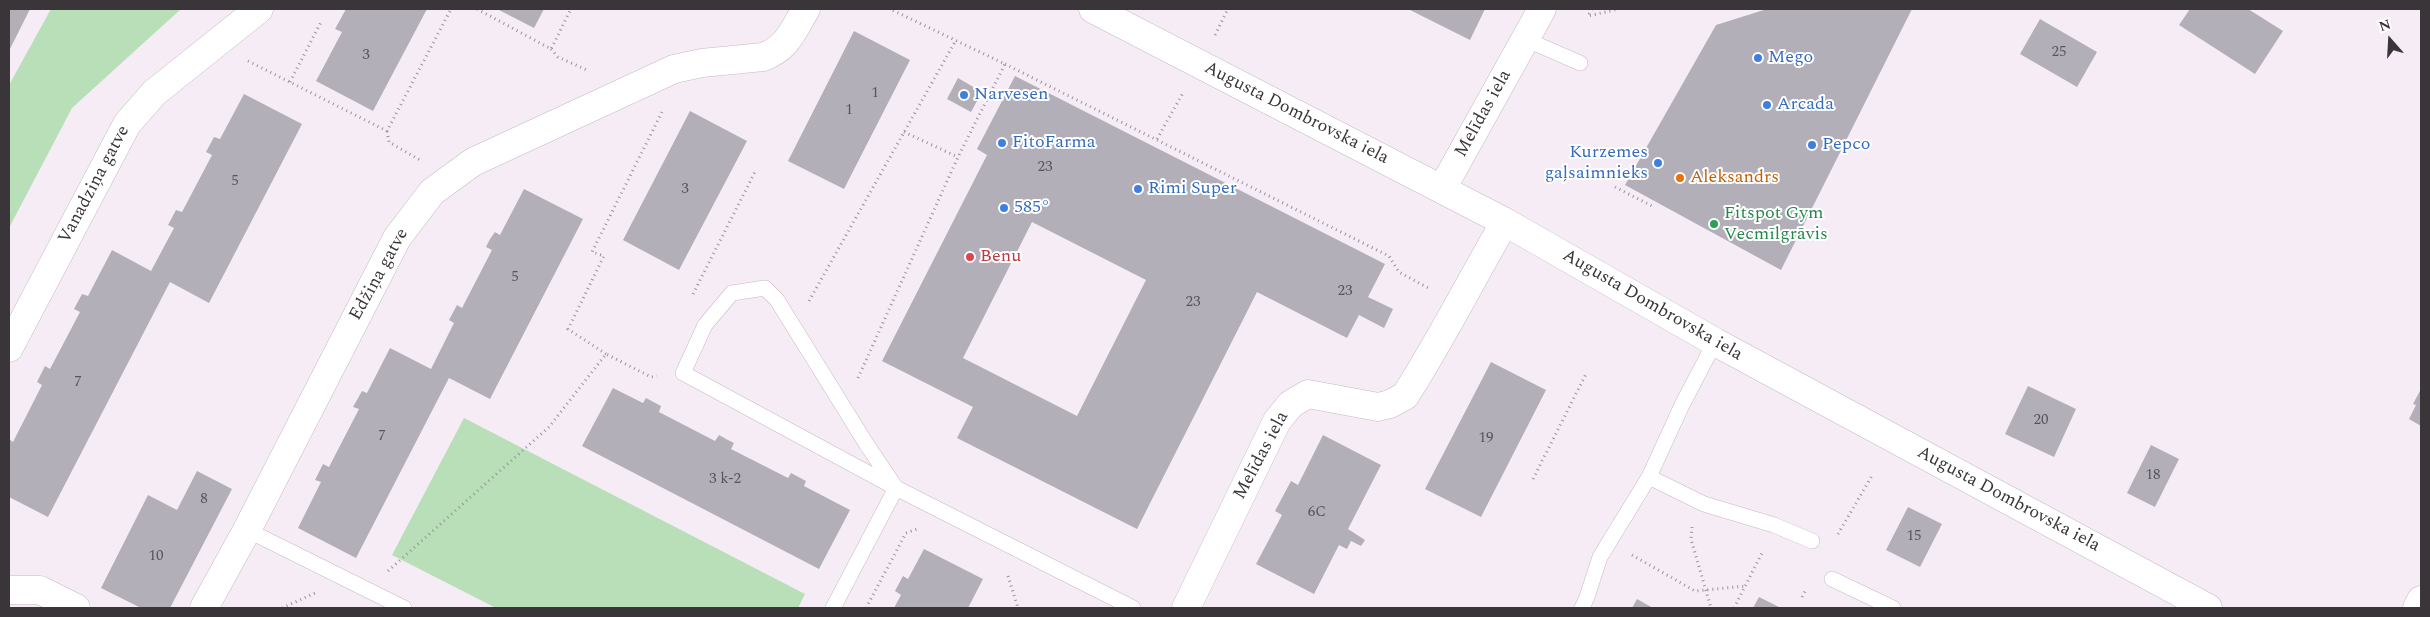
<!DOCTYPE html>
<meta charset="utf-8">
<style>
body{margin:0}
#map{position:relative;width:2430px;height:617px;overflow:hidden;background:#f6ecf5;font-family:Spectral,serif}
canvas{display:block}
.frame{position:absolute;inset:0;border:10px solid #393539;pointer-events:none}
.north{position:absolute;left:2365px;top:15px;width:50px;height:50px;-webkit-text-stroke:4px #fff;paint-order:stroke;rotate:341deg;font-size:14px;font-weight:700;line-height:20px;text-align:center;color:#393539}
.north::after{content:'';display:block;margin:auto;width:18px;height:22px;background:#393539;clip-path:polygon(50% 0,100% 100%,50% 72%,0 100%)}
</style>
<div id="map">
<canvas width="2430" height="617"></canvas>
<div class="frame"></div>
<div class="north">N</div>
</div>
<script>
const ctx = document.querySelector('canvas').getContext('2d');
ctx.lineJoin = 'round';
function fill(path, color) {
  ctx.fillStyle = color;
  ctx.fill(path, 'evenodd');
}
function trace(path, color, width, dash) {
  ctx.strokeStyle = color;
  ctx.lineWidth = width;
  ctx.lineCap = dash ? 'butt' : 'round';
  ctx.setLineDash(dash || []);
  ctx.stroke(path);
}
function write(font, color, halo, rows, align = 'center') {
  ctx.font = font + ' Spectral,serif';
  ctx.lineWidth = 4;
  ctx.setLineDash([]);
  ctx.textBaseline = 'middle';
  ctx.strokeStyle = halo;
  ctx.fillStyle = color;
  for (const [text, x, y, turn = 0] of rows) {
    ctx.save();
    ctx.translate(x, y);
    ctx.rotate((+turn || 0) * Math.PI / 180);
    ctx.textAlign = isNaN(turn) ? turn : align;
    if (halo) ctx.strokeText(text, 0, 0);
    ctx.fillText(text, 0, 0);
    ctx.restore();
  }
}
fill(new Path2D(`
 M51 9H181L72 108 9 228V85Z
 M464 418 805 594 798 608H496L392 555Z`), '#b8dfb8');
fill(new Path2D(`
 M9 9H30L9 51Z
 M346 9H427L373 111 316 81 342 32 335 29Z
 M497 9H544L534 28Z
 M1408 9H1485L1470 40Z
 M1767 9H1912L1781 270 1625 185 1716 25Z
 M2190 9H2248L2283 31 2255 74 2179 25Z
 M2040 19 2097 52 2077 87 2020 54Z
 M854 31 910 60 844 189 788 161Z
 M1015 76 1385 264 1368 297 1393 309 1384 328 1359 315 1347 338 1257 292 1137 529 957 438 973 407 882 361 987 155 977 149ZM1032 222 1146 280 1077 416 963 358Z
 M958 78 982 92 971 112 947 99Z
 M244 94 302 124 209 303 170 282 48 517 9 497V439L13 442 42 385 37 382 45 366 50 369 80 312 74 309 82 294 88 296 112 250 151 271 174 228 168 225 176 210 182 212 212 155 206 152 214 137 220 139Z
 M690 111 747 141 679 270 623 240Z
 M524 189 583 219 490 399 449 378 356 558 298 528 321 482 315 480 323 464 329 467 359 409 353 407 362 391 367 393 390 348 431 369 454 323 449 320 457 305 462 308 492 250 486 247 490 239 495 232 500 235Z
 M1491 362 1546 390 1481 517 1425 489Z
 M2028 386 2076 409 2054 457 2005 434Z
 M613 388 643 403 646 398 661 406 659 412 715 441 719 435 726 439 734 443 731 449 788 478 791 473 806 481 804 486 850 510 819 569 582 446Z
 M2421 389V426L2409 419 2416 405 2413 404Z
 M1323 435 1381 465 1348 529 1365 540 1361 546 1351 541 1347 549 1339 545 1314 594 1256 564 1282 515 1275 511 1291 481 1298 485Z
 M2151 445 2179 459 2155 507 2127 493Z
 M197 471 232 489 170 608H141L101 588 148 495 177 510Z
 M1908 507 1942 524 1920 567 1886 550Z
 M924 549 983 579 968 608H894L901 595 895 591 903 576 908 579Z
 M1759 597 1781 608H1753Z
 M1637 599 1653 608H1632Z`), '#b3afb9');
const service = new Path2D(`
 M1525 39 1580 63
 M1649 477 1704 504 1774 525 1812 541
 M896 488 867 445 777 300 765 288 732 293 705 325 683 373 896 488 1133 608
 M247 530 404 608
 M1832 579 1893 608
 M833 608 896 488
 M1582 608 1587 597 1600 557 1649 477 1682 405 1715 342`);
const minor = new Path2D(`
 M1442 189 1542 9
 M9 348 127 124 154 93 259 9
 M9 590H40L76 608
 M204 608 247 530 397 238 432 192 473 162 674 69 702 63 763 57C788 48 793 30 806 9
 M1186 608 1277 421 1291 404 1308 394 1378 407 1390 404 1405 396C1441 340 1471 280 1505 222`);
const secondary = new Path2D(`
 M1093 9 1505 222 1715 342 2208 608
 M2417 608 2421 600`);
trace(service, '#c4bac2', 16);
trace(minor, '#c4bac2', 29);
trace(secondary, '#c4bac2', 29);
trace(new Path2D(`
 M477 9 551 49 571 9
 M1592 9 1588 16 1619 9
 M1215 35 1228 9
 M551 49 558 57 589 71
 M248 61 387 131 451 9
 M1005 64 1389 256 1399 272 1430 289
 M290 82 321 22
 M387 131 389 142 420 160
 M904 132 958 157
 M1157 139 1183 93
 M1615 187 1652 206
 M693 294 756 170
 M809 301 956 40
 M606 354 568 329 604 256 592 252 662 112
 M858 378 958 157 1005 64 890 9
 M1533 479 1586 374
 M1692 527 1691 539 1711 608
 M1838 534 1873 474
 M1632 555 1695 591 1746 586
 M388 571 549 427 606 354 651 377 657 376
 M1008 576 1018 608
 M1802 597 1806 589
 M282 608 315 593
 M866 608 906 533 917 529
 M1734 608 1763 551`), '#999299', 3, [1, 4]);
trace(service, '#fff', 15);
trace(minor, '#fff', 28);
trace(secondary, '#fff', 28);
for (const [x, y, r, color] of [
 [1758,58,5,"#3f7fe0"],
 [964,95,5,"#3f7fe0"],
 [1767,105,5,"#3f7fe0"],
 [1002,143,5,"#3f7fe0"],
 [1812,145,5,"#3f7fe0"],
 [1658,163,5,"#3f7fe0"],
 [1680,178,5,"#e8710a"],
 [1138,189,5,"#3f7fe0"],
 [1004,208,5,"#3f7fe0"],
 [1714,224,5,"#2e9e5b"],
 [970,257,5,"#e0444e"]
]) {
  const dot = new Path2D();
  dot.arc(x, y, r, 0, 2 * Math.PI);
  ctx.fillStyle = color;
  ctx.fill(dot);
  trace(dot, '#fff', 2);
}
write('15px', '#585459', null, [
 ["25",2059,53],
 ["3",366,56],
 ["1",875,94],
 ["1",849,111],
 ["23",1045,168],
 ["5",235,182],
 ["3",685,190],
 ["5",515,278],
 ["23",1345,292],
 ["23",1193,303],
 ["7",78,383],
 ["20",2041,421],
 ["7",382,437],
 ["19",1486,439],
 ["18",2153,476],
 ["3 k-2",725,480],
 ["8",204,500],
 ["6C",1317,513],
 ["15",1914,537],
 ["10",156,557]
]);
write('18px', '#366cbe', '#fff', [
 ["Mego",1768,58],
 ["Narvesen",974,95],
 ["Arcada",1777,105],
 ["FitoFarma",1012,143],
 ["Pepco",1822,145],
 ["Kurzemes",1648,153,"right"],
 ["gaļsaimnieks",1648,174,"right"],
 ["Rimi Super",1148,189],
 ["585°",1014,208]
], 'left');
write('18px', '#393539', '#fff', [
 ["Augusta Dombrovska iela",1296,114,27],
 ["Melīdas iela",1484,114,-61],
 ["Vanadziņa gatve",95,185,-62],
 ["Edžiņa gatve",380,275,-61],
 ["Augusta Dombrovska iela",1652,306,30],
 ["Melīdas iela",1262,456,-62],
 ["Augusta Dombrovska iela",2008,500,28]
]);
write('18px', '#c56008', '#fff', [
 ["Aleksandrs",1690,178]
], 'left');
write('18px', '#27864d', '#fff', [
 ["Fitspot Gym",1724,214],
 ["Vecmīlgrāvis",1724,235]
], 'left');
write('18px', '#be3a42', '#fff', [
 ["Benu",980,257]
], 'left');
</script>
